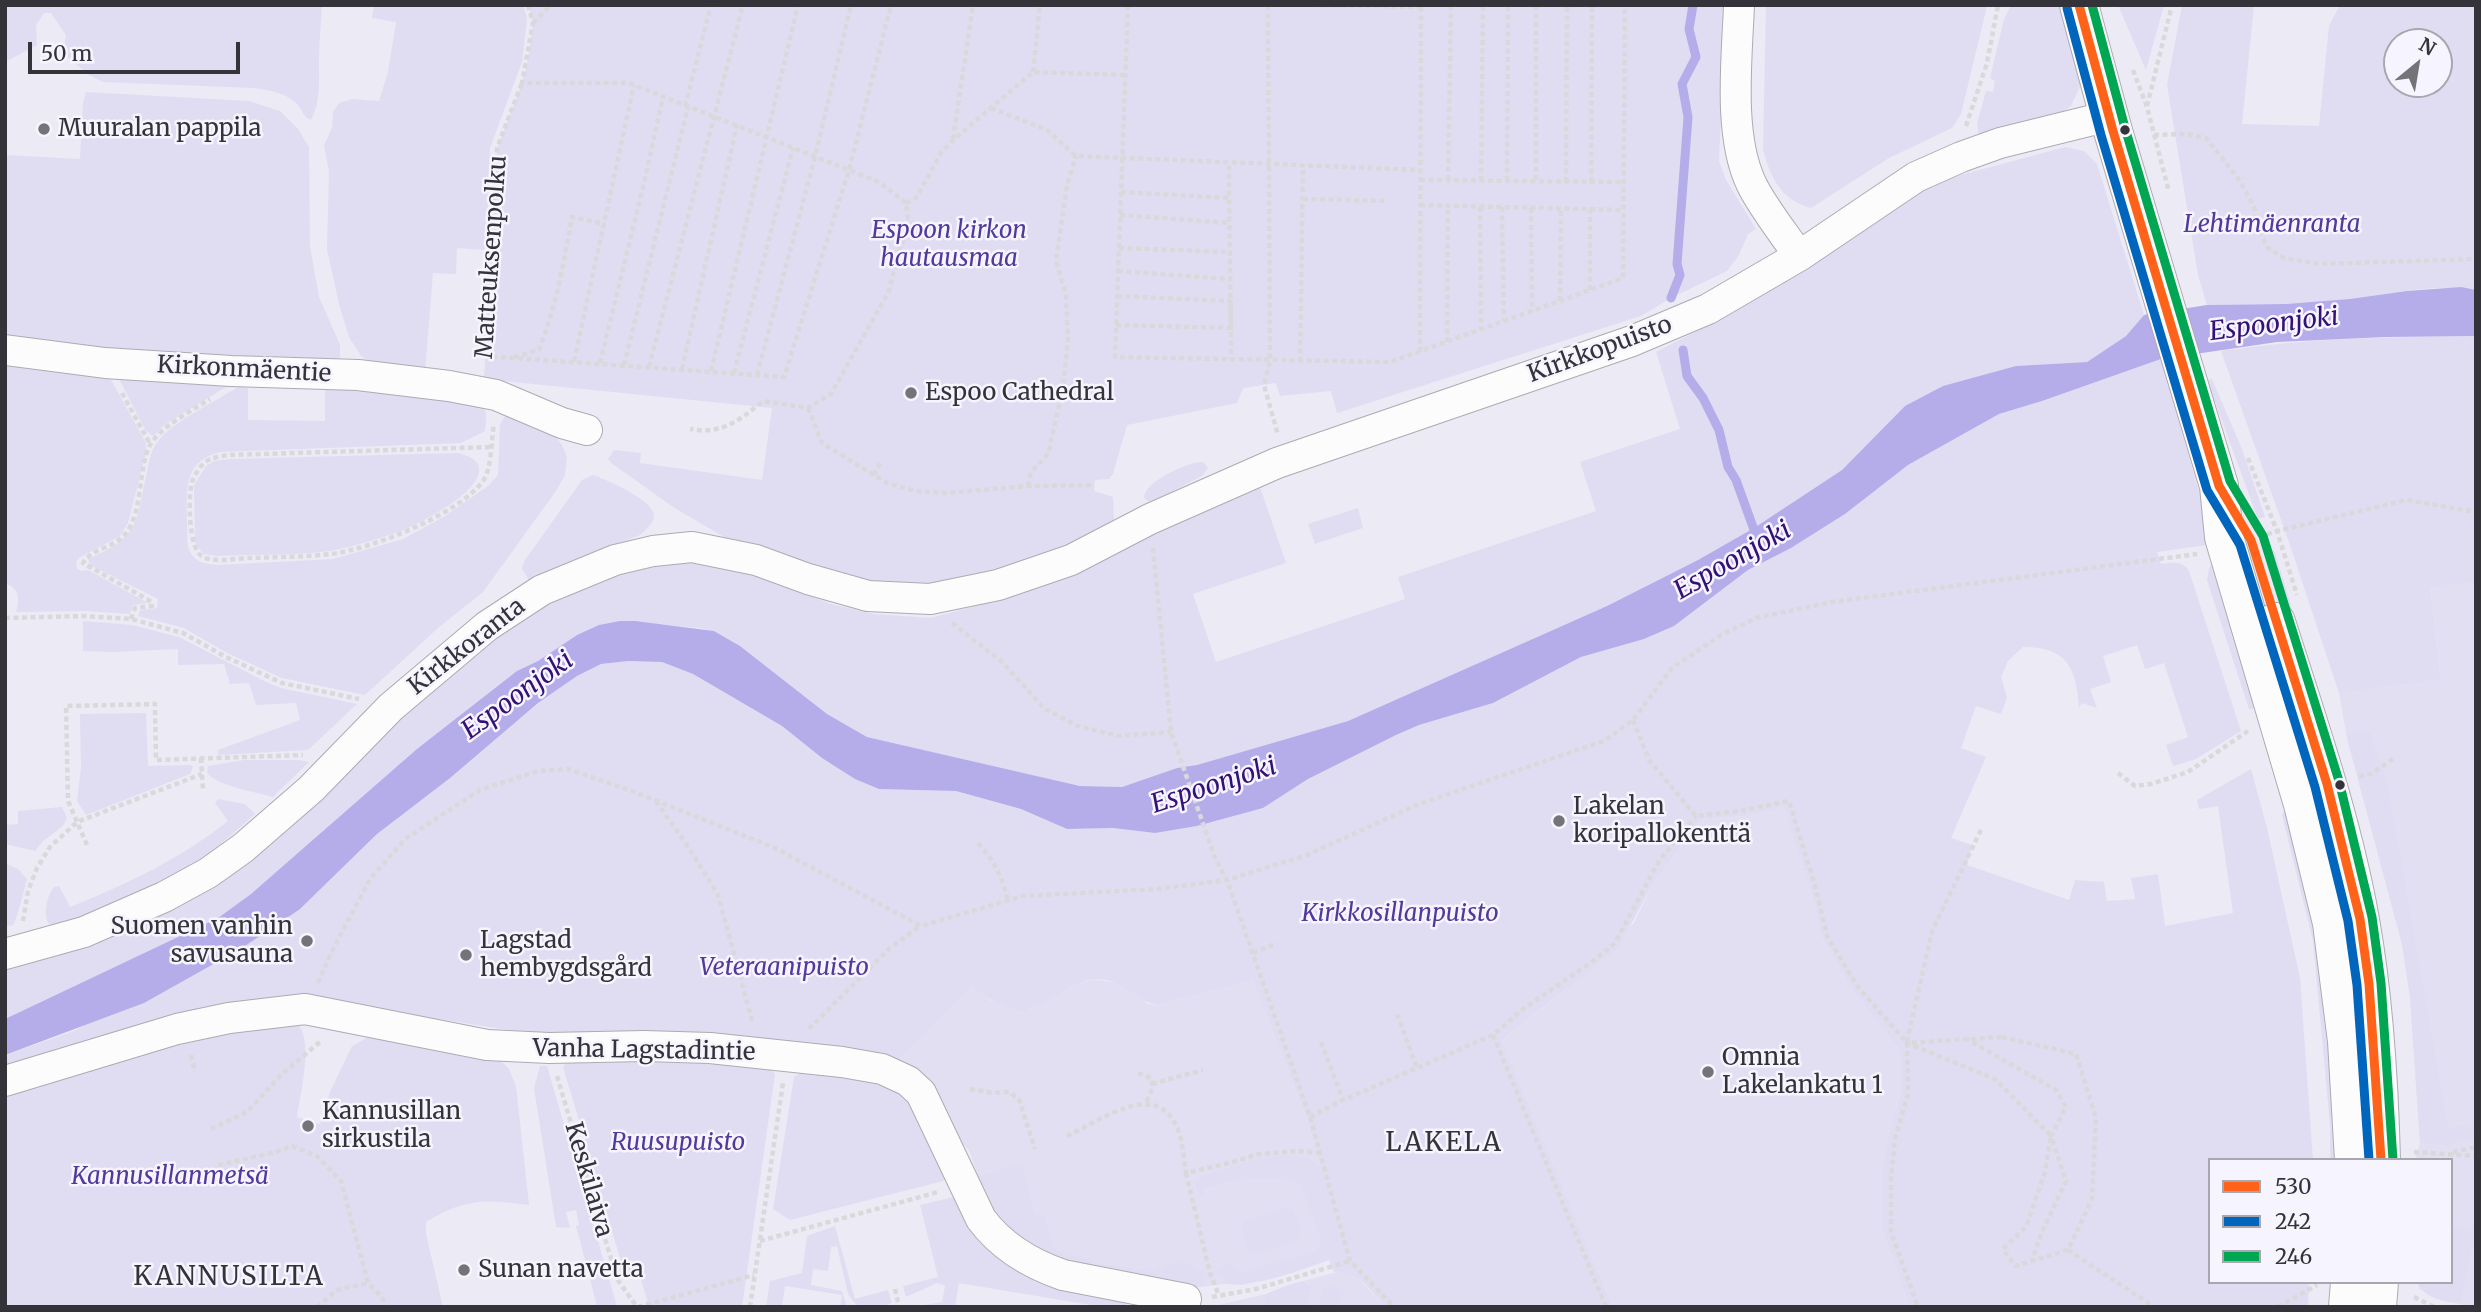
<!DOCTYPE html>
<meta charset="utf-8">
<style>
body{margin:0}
#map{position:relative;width:2481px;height:1312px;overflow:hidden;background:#eceaf4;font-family:Merriweather,serif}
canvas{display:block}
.frame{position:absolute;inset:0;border:7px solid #333339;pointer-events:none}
.legend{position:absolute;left:2208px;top:1158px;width:245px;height:126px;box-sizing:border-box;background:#f6f5ff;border:2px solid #a8a7b0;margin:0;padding:9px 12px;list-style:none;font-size:21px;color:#333339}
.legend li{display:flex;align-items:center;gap:14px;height:35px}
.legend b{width:35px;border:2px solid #a8a7b0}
.north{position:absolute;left:2383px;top:28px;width:70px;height:70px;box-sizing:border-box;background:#f6f5ff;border:2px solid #a8a7b0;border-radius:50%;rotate:30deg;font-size:19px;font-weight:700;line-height:28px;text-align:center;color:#333339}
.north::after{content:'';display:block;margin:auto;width:24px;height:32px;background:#74737a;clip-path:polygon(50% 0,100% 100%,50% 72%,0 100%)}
.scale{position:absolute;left:28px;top:42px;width:212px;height:32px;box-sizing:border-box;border:4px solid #333339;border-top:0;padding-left:9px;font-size:21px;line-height:24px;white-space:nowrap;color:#333339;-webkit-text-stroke:5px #f6f5ff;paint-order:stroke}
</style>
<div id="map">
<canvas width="2481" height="1312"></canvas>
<div class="frame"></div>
<ul class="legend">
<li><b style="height:9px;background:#ff6319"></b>530</li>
<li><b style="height:9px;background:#0065bd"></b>242</li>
<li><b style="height:9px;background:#00a651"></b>246</li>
</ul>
<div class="north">N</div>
<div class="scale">50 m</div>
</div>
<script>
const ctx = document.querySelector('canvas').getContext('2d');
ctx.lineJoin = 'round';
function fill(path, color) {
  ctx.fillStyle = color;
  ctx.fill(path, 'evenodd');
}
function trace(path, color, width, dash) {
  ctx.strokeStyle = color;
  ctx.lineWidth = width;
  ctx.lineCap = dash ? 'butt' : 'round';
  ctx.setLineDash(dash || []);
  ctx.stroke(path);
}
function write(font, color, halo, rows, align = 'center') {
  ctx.font = font + ' Merriweather,serif';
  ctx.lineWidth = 5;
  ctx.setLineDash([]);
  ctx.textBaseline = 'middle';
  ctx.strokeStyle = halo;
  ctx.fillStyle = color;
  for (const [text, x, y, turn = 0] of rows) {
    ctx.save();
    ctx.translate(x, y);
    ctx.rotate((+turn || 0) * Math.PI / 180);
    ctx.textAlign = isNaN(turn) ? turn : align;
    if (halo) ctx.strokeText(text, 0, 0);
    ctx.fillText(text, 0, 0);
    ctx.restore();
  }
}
fill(new Path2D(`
 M2476 583V1307L2443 1301 2429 1295 2420 1289 2417 1282H2451V1160H2415L2420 1143 2410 997 2402 944 2347 738 2339 693 2441 680 2430 585Z
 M1784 809 1813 899 1821 937 1853 991 1900 1051 1901 1093 1888 1136 1883 1232 1910 1307H1613L1502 1040 1563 992 1634 923 1652 886 1700 820 1746 816Z
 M1092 979 1118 983 1148 1004 1158 1005 1253 981 1307 1120 1340 1235 1295 1272 1242 1285 1227 1284 1183 1289 1066 1264 989 1208 969 1150 962 1143 944 1108 894 1065 971 985 991 1001 1031 1009 1058 992Z
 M1345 1270 1357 1277 1385 1307H1210L1266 1294 1285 1286Z`), '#e1dff1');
fill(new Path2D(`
 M5 5H322C321 24 319 42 319 60 319 81 321 101 311 120 302 116 303 110 296 103 284 92 268 90 253 88L103 82 89 75 63 53 66 35 51 13H44L36 25 37 45 5 62Z
 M374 5H523L527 17 526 28 522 62 490 148 488 223 485 250 457 248 456 274 433 273 425 372 374 365 361 356 349 337 339 304 327 249 329 172 324 145 332 128 333 112 339 103 352 99 379 101 388 72 396 22 372 18Z
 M528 5H1726L1719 161 1726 180 1756 229 1748 234 1739 255 1727 271 1671 298 1641 316 1337 413 1331 391 1280 396 1276 383 1243 388 1237 403 1127 425 1113 474 1109 479 1095 480 1094 491 1113 497 1114 521 1056 556 932 588 883 587 726 538 676 509 611 463 608 459 614 450 641 453 640 463 762 480 772 408 484 379 497 148 522 83 528 60 533 23Z
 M1766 5 1987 6 1961 114 1952 128 1889 158 1811 208C1781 200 1771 178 1763 150Z
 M2011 5H2062L2082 82 2071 106 2059 115 1979 136 1977 123 1986 91 1993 92 1995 81 1990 78 2004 19Z
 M2118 5H2164L2146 70Z
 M2182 5H2254L2242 124 2319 126 2329 26 2340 5H2476V290C2436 283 2392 294 2352 299 2304 305 2255 304 2207 305L2198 275 2167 85ZM2397 42H2439V84H2397Z
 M86 92 249 101 280 111 298 129 309 147 310 246 319 297 340 345V357L333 362 164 354 5 342V155L80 159 83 103Z
 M2065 147 2084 151 2097 164 2144 315 2126 336 2087 362 2016 366 1905 406 1842 470 1754 528 1698 560 1607 606 1348 721 1197 765 1177 768 1122 787 1080 786 867 737 827 714 740 646 714 631 699 628 620 621 577 635 538 661 517 671 251 894 218 918 5 1019V967L157 914 507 625 557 595 634 564 696 558 761 577 831 604 874 614 930 618 1017 595 1072 574 1257 483 1261 490 1286 563 1193 594 1216 662 1405 599 1398 577 1596 511 1580 462 1680 429 1656 352 1738 310 1835 248 1874 217 1935 182Z
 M2476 336V583L2430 586 2441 680 2339 693 2291 548 2221 351C2306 338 2390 337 2476 336Z
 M5 359 109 376 146 443V453L128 523 120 536 79 558 76 562 77 569 81 571 88 570 148 603 133 605 130 614 85 611 16 612C20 599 20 589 5 583Z
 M2161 359 2214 544 2157 552 2161 564C2172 563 2182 560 2189 571L2241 731 2196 759 2173 766 2166 745 2188 737 2164 663 2145 669 2137 645 2103 656 2111 682 2090 689 2097 708 2082 703 2079 708C2076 667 2067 647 2023 647L2008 661 2001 677 2007 698 2001 714 1976 706 1961 748 1986 757 1951 838 1972 845 1967 865 2069 900 2075 880 2104 882 2107 901 2135 899 2131 878 2158 874 2165 926 2233 913 2218 806 2199 809 2197 800 2251 769 2267 828 2300 978 2313 1160H2210V1282H2309L2308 1307H1910L1883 1232V1174L1888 1136 1901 1093 1900 1051 1853 991 1821 937 1813 899 1784 809 1746 816 1700 820 1652 886 1618 948 1502 1040 1613 1307H1385C1371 1291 1357 1269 1334 1272L1329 1260C1297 1271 1261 1286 1227 1284L1217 1270 1231 1263 1238 1274 1317 1250 1322 1241 1300 1183C1261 1171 1242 1181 1204 1187V1195L1199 1198 1195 1179C1232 1167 1284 1141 1320 1165L1307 1120 1253 981 1158 1005C1133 1001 1124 978 1094 979 1087 979 1080 984 1073 986 1061 991 1041 1006 1030 1009 1008 1014 987 998 971 986L894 1065 566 1039 292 996 5 1074V1055L74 1031 300 909 377 834 538 703 577 676 601 664 628 661 662 662 693 674 782 726 822 758 879 789 956 791 1021 809 1067 829 1113 828 1155 833 1197 826 1263 808 1308 779 1396 735 1419 725 1493 703 1581 657 1644 639 1674 626 1748 570 1791 548 1845 514 1908 465 1999 414 2042 401Z
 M118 377 231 384 167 423 153 436 146 431Z
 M2212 379 2242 449 2265 517 2258 519 2207 380Z
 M238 387 248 388V420L325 421V389L363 387 479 403C489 411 486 419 485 431L461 443 220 452C182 462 187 490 187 523 188 533 185 546 192 555 198 563 208 564 217 565L333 559 403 539 445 516 488 486 498 475 500 424 507 413 554 434 562 445 567 457 565 475 556 491 483 592 438 628 365 695 282 678 227 653 184 628 138 616 140 610 157 608 158 599 90 565 88 559C141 536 135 524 147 472 149 461 151 450 158 441 172 422 216 401 238 387Z
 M458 453C464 455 473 457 477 463 492 487 421 523 403 530 382 538 352 547 330 551 293 556 254 554 217 556L203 554 195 542 194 485 206 466 214 461 229 459Z
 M1203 462 1208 468 1202 476 1154 501H1148L1144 498C1145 481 1187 462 1203 462Z
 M593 475C606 480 658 501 654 518 652 525 644 531 640 535L568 563 537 584 529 581 522 568 525 560 582 480Z
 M1358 508 1363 528 1315 544 1308 524Z
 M2269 547 2275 552 2316 688 2307 684 2265 551Z
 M2216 559 2261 702 2253 709H2249L2207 580 2209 568Z
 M83 621 132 625 179 637 266 682 281 688 357 704 308 750 218 755V750L300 720 296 703 256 705 249 683 230 684 224 664 178 665V649L113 652 83 651Z
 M146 713 148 766 191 765 193 767 190 774 86 815 77 801 81 767 80 714Z
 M2360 730 2370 733 2388 787 2448 1128 2476 1124V1139L2448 1145 2420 1143 2410 997 2402 944 2347 738 2353 732Z
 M244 760H299L309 762 273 797C256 792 217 786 207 773L208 766Z
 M218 799 245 804 255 814C239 828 223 843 205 856 159 888 106 910 53 928 41 920 46 897 54 887L59 886 70 907C127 884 180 859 228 821L215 803Z
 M2288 805 2327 939 2346 1160H2330V1125L2313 941 2282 815Z
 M62 807 67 818 63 826 43 841 35 851 5 844V825L18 824V811Z
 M5 863 18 869 27 879C24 890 18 917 13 925L5 927Z
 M290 1020C293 1021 298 1024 299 1026 313 1043 300 1096 297 1117L320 1124 330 1092 352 1046 372 1035 496 1056 509 1069 516 1086 529 1205C486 1199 465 1198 426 1222V1234L443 1307H5V1092L118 1056Z
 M597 1056 766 1064 775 1074 742 1307H649L640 1276 626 1278 563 1067 570 1059Z
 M540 1066H547L616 1303 614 1307H595L597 1306 576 1226 579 1225 576 1210 566 1212 570 1228 556 1227 534 1088Z
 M802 1072 876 1076 912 1096 948 1175 943 1181 790 1220 773 1209 794 1077Z
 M1022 1163 1035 1215 1043 1214 1054 1249 1097 1263 1155 1272C1175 1257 1187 1261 1205 1275L1203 1286 1183 1289 1066 1264 1010 1232 989 1208 979 1177Z
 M963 1195 977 1225 1126 1301 1127 1307H1103L959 1283 955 1307H912L942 1302 945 1286 937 1283 906 1297 903 1286 938 1277 920 1205Z
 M1285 1208 1293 1210 1301 1229 1298 1240 1257 1254 1249 1251 1241 1230 1244 1221Z
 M835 1226 855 1299 888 1290 892 1303 880 1307H858L848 1294 837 1246 831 1247 828 1271 813 1269 811 1285 842 1291 847 1307H840L842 1295 785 1286 782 1306 784 1307H766L770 1281 802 1273 807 1236Z
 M2451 1226 2475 1230 2461 1303C2444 1301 2425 1299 2417 1282H2451Z
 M1302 1281 1311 1287 1307 1307H1264L1266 1294Z
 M1328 1287H1336L1344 1291 1338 1307H1319L1322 1289Z`), '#e0ddf3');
fill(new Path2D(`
 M2461 287 2476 290V336L2385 337 2277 342 2161 359 2042 401 1999 414 1908 465 1845 514 1791 548 1748 570 1674 626 1644 639 1581 657 1493 703 1419 725 1396 735 1308 779 1263 808 1197 826 1155 833 1113 828 1067 829 1021 809 956 791 879 789 855 779 822 758 782 726 693 674 662 662 628 661 601 664 577 676 538 703 450 778 377 834 300 909 242 948 144 1003 5 1055V1019L218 918 251 894 417 749 517 671 538 661 577 635 599 625 620 621H635L714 631 740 646 827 714 867 737 1080 786 1122 787 1177 768 1197 765 1348 721 1607 606 1698 560 1754 528 1842 470 1905 406 1943 386 2016 366 2087 362 2126 336 2144 315 2207 305 2286 304 2350 299 2407 291Z`), '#b5acea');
trace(new Path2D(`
 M1671 298 1680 275 1677 264 1688 117 1682 84 1696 57 1689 29 1693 5
 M1683 350 1687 376 1703 398 1719 430 1728 467 1736 480 1757 538`), '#b5acea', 9);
const minor = new Path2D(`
 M1739 5C1737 58 1728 134 1751 183 1761 205 1785 235 1799 256
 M5 350 105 363 231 371 358 375 449 386 496 395 562 423 587 430
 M5 954 84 932 164 897 208 873 243 848 311 789 391 707 487 626 542 590 615 560 653 551 692 547 756 560 808 579 868 596 930 599 998 585 1071 560 1150 519 1277 463 1632 341 1708 309 1799 256 1916 177 1961 157 2000 143 2109 116
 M5 1081 177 1029 229 1018 305 1009 487 1045 549 1048 644 1046 710 1048 842 1062 882 1069 908 1081 921 1093 981 1219C1001 1246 1031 1264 1063 1275L1186 1299`);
const secondary = new Path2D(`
 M2079 5 2113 131 2219 486 2224 537 2303 804 2332 923 2347 1041 2354 1160
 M2276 622C2307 720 2342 819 2360 920 2374 999 2379 1080 2381 1160
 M2348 1307 2350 1282
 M2377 1307 2379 1282`);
trace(minor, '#acabb2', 32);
trace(secondary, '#acabb2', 40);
trace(new Path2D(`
 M528 5 533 23 522 83H629L879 182 906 203 909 226 898 253 889 291 831 394 808 408 763 401C740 420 722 435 690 429
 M1128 5 1115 357 1390 362 1623 278 1625 5
 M1268 5 1270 361 1264 385 1278 435
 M1315 5 1421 7
 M1536 5V181
 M533 23 551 5
 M2133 70 2147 107 2169 192
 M1033 72 1040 5
 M685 106 711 5
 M2147 106 2172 5
 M991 108 1047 130 1076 156 1420 170
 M1966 126 1987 63 1998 5
 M2154 135 2187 134 2206 138 2240 181 2254 207 2259 231 2268 248 2284 258 2319 264 2476 259
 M953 139 973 5
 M1420 180 1623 182
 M1448 180 1451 5
 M1481 181 1483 5
 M1507 181 1508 5
 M1566 182 1567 5
 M1591 182 1592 5
 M1121 192 1229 198V163
 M1303 199 1388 201
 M906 203 916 198 941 153 953 140 1033 72 1125 75
 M1420 205 1623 210
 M1480 207 1481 330
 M1502 207 1504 321
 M1531 208 1532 311
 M1120 215 1229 223
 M1119 248 1229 252
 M1118 271 1230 279
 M1590 290V210
 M1117 296 1230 301 1231 328 1229 198
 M1560 301 1561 209
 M1116 325 1231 328V360
 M1447 342 1448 206
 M1420 352 1421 5
 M484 356 784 377 849 170 891 5
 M484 356 497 148 522 83
 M514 357 539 350C556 307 564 262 572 217L605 224
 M574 361 634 85
 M1300 362 1303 166
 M600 363 645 179 663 97
 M624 365 688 107
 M649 367 743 5
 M682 369 737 125
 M711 371 798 5
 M734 373 793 148
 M757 375 815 157 851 5
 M122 393 150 444
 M808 408 822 443 887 483 915 491 946 493 1028 486 1094 485
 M490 447 228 455C219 457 210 457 203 464 199 468 194 476 192 482 188 496 188 550 203 557 216 563 237 558 251 558 277 557 304 557 331 554 371 549 458 515 483 481 492 469 491 440 494 424
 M2248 458 2277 531 2297 595
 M874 475 881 461
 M1028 486 1031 472 1048 454 1063 389 1068 338 1066 295 1056 260 1067 185 1076 156
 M2259 537 2277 531 2406 500 2476 512
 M1153 548 1171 732 1215 858 1227 880 1310 1117 1350 1261 1394 1307
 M5 618 83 616 131 619 183 633 226 657 282 683 359 699
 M131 619 135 608 152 606V602L83 563C91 548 115 548 126 533 143 512 138 467 150 445 160 427 193 410 210 399
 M952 623 1001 661 1045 709 1078 726 1118 736 1171 732
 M1633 720 1649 760 1696 816 1740 811 1789 801 1815 886 1827 936 1858 987 1907 1043 1908 1094 1895 1139 1891 1178V1232L1918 1307
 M201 758 203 790
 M2118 773 2135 786 2151 784 2188 772 2248 731
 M2359 776 2371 774 2393 759
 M656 801 691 851 718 895 753 1024
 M978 843C996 863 1001 875 1008 900
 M87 845 68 801 66 706 155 704 156 760 303 755
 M23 921 28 891 37 868 50 847 77 822 202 774
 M1253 953 1277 943
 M318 983 331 953 370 879 405 839 480 790 538 771 568 769 632 791 775 848 921 926 1023 896 1157 889 1227 880 1307 855 1419 804 1604 741 1633 720 1672 668 1721 635 1756 618 1832 602 2197 554
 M1397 1014 1417 1068
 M809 1029 890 948 920 926
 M1493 1035 1606 1307
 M2002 1037 2076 1054 2096 1118 2092 1199 2068 1250 2015 1266 2003 1249 2026 1227 2045 1172 2051 1136 1995 1079 1907 1043Z
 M1965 1038 2056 1090 2066 1107 2051 1136 2066 1181 2041 1234 2032 1260
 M1321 1042 1343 1100
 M1907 1042 1932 931 1981 830
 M191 1055 195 1072
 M1138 1073 1151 1078 1153 1087 1146 1103
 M557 1076 617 1279 637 1307
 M1152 1084 1203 1070
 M970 1089 993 1093 1009 1092 1019 1099 1035 1149
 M1310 1117 1343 1100 1493 1035 1523 1009 1596 959 1615 943 1659 861 1696 816
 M211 1129 247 1112 281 1075 321 1041
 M1067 1136C1099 1122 1158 1076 1178 1130 1183 1143 1184 1159 1186 1173L1233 1162 1259 1154 1298 1151 1320 1153
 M2414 1152 2476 1156
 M2453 1152 2476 1147
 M218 1165 276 1152 292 1146 317 1156 341 1181 368 1283 382 1297 386 1307
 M1186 1173 1210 1273 1219 1296
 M760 1241 938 1192
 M2068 1250 2147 1302 2150 1307
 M895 1289 899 1307
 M1212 1297 1256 1289 1350 1261
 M2414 1297 2434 1307
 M317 1307 337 1290 368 1283
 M638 1307 754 1275
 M750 1307 783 1083
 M2278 1307 2317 1285`), '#d9d9db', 4.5, [5, 3.5]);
trace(minor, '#fcfcfd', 30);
trace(secondary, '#fcfcfd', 38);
trace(new Path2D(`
 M2079 5 2113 131 2219 486 2251 540 2327 784 2360 919 2369 984 2381 1160`), '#ff6319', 9);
trace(new Path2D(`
 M2067 8 2101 135 2207 490 2240 545 2315 787 2348 921 2357 985 2369 1160`), '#0065bd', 9);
trace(new Path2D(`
 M2092 5 2125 128 2230 481 2263 536 2339 781 2372 917 2381 983 2393 1160`), '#00a651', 9);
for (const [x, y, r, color] of [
 [44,129,7,"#74737a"],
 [2125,130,6,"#333339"],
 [911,393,7,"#74737a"],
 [2340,785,6,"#333339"],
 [1559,821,7,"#74737a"],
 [307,941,7,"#74737a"],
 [466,955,7,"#74737a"],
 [1708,1072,7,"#74737a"],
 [308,1126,7,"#74737a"],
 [464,1270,7,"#74737a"]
]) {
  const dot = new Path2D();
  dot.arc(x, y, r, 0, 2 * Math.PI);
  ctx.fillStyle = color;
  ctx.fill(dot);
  trace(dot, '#f6f5ff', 2.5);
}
write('24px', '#333339', '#f6f5ff', [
 ["Muuralan pappila",58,129],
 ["Espoo Cathedral",925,393],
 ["Lakelan",1573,807],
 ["koripallokenttä",1573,835],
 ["Suomen vanhin",293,927,"right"],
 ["savusauna",293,955,"right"],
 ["Lagstad",480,941],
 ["hembygdsgård",480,969],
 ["Omnia",1722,1058],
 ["Lakelankatu 1",1722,1086],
 ["Kannusillan",322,1112],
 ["sirkustila",322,1140],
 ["Sunan navetta",478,1270]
], 'left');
write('italic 24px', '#52399c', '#f6f5ff', [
 ["Lehtimäenranta",2272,225],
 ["Espoon kirkon",949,231],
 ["hautausmaa",949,259],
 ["Kirkkosillanpuisto",1400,914],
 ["Veteraanipuisto",784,968],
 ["Ruusupuisto",678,1143],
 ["Kannusillanmetsä",170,1177]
]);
write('24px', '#333339', '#f6f5ff', [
 ["Matteuksenpolku",492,257,-86],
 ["Kirkkopuisto",1600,350,-20],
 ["Kirkonmäentie",244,370,3],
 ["Kirkkoranta",467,647,-38],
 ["Vanha Lagstadintie",644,1051,1],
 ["Keskilaiva",588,1180,74]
]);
write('italic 26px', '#341176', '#f6f5ff', [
 ["Espoonjoki",2274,325,-7],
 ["Espoonjoki",1733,561,-30],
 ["Espoonjoki",518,696,-36],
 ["Espoonjoki",1214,786,-18]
]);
ctx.letterSpacing = '2px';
write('26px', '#333339', '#f6f5ff', [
 ["LAKELA",1444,1144],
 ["KANNUSILTA",229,1278]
]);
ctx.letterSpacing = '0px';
</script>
